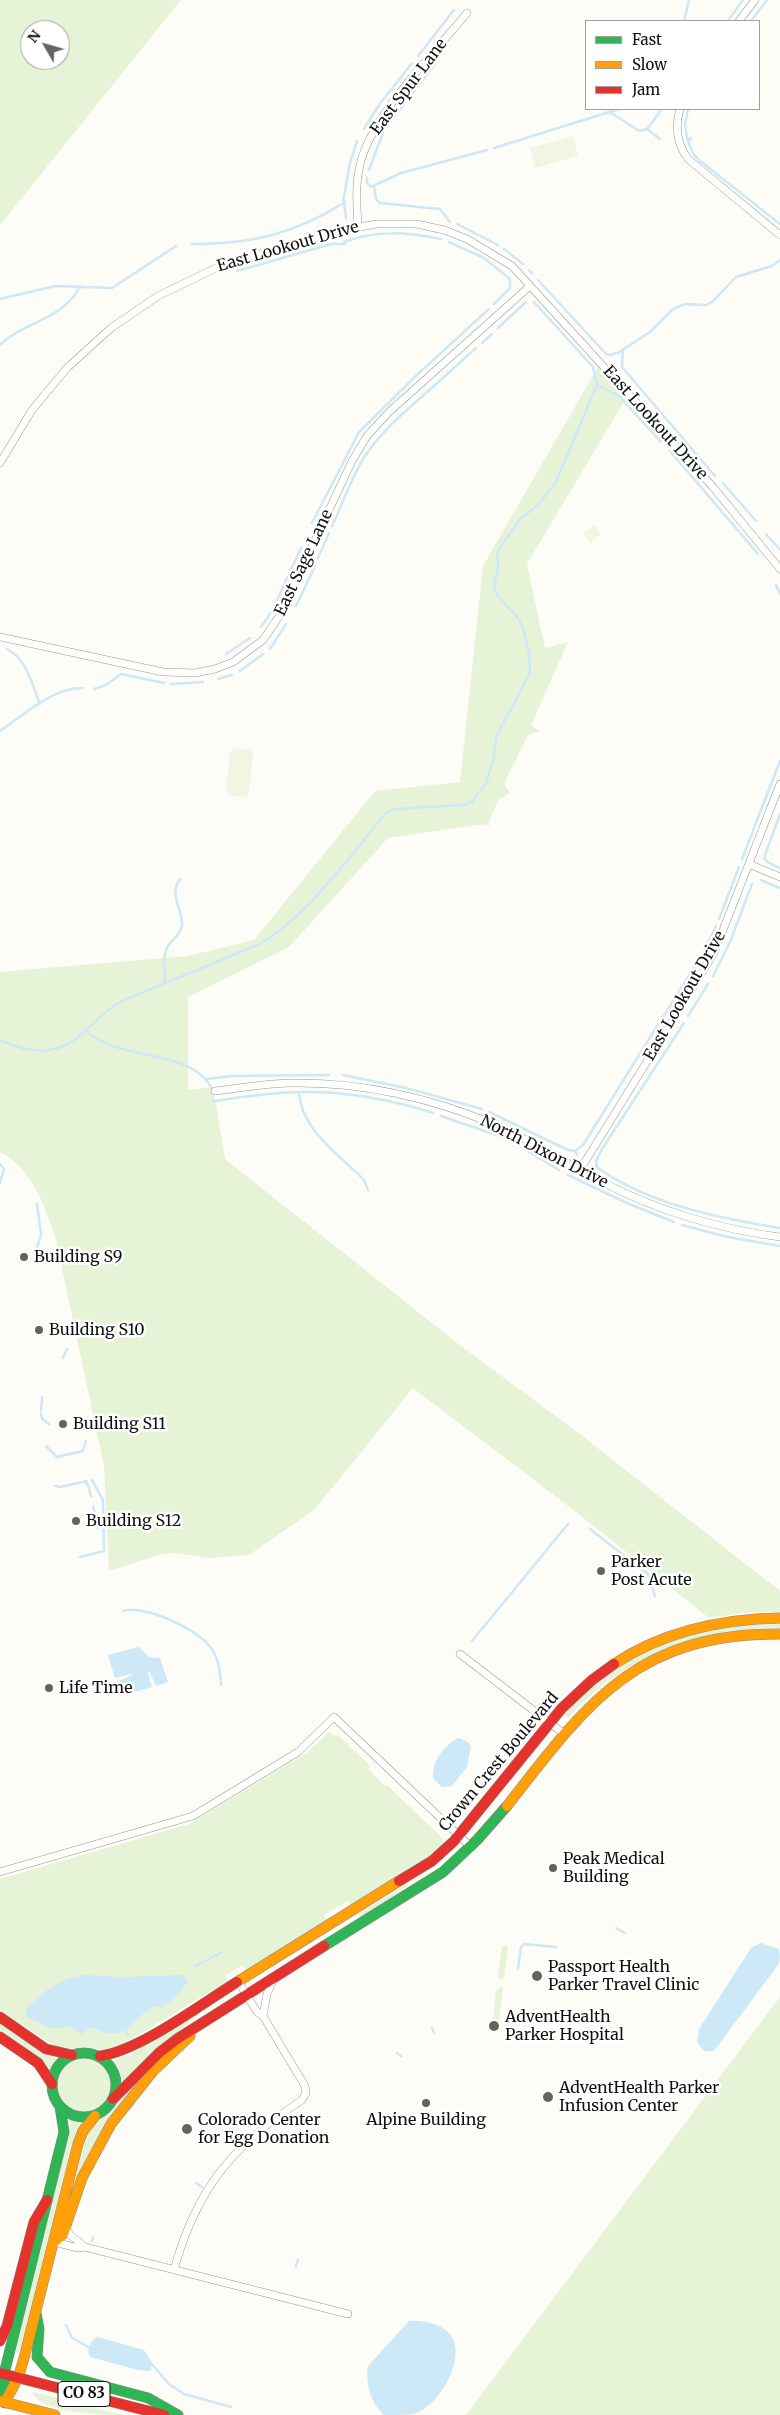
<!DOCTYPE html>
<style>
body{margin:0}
#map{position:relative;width:780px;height:2415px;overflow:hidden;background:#fdfcf7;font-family:Merriweather,serif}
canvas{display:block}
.legend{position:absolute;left:585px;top:20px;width:175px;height:90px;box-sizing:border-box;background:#fff;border:1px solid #a0a0a0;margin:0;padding:6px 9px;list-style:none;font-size:15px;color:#111}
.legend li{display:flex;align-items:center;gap:10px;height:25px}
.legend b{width:25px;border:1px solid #a0a0a0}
.north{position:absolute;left:20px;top:20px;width:50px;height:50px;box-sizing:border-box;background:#fff;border:1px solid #a0a0a0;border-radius:50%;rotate:308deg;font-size:14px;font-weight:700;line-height:20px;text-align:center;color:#111}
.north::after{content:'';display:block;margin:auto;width:18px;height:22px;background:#646362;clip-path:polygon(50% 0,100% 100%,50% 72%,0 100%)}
</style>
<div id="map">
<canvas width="780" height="2415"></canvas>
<ul class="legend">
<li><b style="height:6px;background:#30b455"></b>Fast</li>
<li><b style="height:6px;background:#ff9f0a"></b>Slow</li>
<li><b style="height:6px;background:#e5322d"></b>Jam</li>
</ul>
<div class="north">N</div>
</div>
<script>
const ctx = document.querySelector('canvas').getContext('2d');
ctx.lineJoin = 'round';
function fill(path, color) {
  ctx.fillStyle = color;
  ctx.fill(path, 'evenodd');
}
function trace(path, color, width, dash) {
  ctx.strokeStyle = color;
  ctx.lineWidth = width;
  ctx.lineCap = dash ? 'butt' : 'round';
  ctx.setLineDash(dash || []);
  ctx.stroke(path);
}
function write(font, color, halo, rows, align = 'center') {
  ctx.font = font + ' Merriweather,serif';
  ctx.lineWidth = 5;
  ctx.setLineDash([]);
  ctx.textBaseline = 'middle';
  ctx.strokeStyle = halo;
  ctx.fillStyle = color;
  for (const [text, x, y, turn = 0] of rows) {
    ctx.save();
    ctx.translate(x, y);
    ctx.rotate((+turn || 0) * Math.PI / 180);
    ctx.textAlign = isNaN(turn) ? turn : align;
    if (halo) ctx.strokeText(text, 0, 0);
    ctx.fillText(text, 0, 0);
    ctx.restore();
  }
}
fill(new Path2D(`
 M0 0H181L0 225ZM30 30H60V60H30Z
 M598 367 626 398 527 564 545 648 568 642 531 725 540 731 528 735 504 784 510 793 499 799 488 823 491 826 484 824 388 838 289 947 188 997V1090L213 1087 225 1159 461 1346 577 1432 780 1591V1612H751L709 1618 580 1515 413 1388 315 1509 249 1555 209 1558 176 1553 162 1554 109 1571 104 1466 56 1240C46 1208 32 1168 0 1152V972L188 956 254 940 375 791 460 782 483 566Z
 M748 1623H780V1628C700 1628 622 1656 568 1718L564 1714C617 1657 672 1634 748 1623Z
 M330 1731 333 1735 339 1736 369 1765V1770L384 1785 388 1786 440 1836 444 1842 442 1845 419 1864 354 1904 351 1905 348 1901 324 1915 327 1920 246 1970 243 1965 225 1976 228 1981 115 2049 102 2050 88 2047 67 2049 55 2047 0 2010V1879L189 1824 308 1752Z
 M407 1884V1886L361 1919 358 1914Z
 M505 1945 508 1947 504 1978 501 1980 498 1977 502 1947Z
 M501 1987 503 1989 499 2020 495 2022 493 2020 496 1991Z
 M780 1997V2415H466Z
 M197 2012 199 2014 155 2051 122 2086 120 2071 113 2060 129 2055Z
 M0 2024 41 2052 57 2059 50 2069 37 2056 0 2031Z
 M57 2085a27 27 0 1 1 54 0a27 27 0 1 1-54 0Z
 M127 2091 130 2092 70 2199 88 2132 98 2121 111 2111Z
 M70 2119 82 2123 75 2136 22 2346 17 2354 15 2348 67 2141Z
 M32 2392 37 2393 124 2415C103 2415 41 2414 32 2392Z`), '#e7f3d7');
fill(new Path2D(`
 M573 136 578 156 535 168 530 148Z
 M594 525 601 534 590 543 583 533Z
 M235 748 250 750 253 754 249 794 245 797 230 796 226 791 230 752Z`), '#f0f6e1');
fill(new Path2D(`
 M139 1647 149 1657 160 1658 168 1682 156 1686 149 1671 148 1673 152 1687 120 1696 116 1682 133 1675 131 1674 115 1678 108 1655Z
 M459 1738 468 1742 471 1746 467 1767 452 1786 442 1787 433 1778C431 1763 445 1743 459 1738Z
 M761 1943 779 1949 780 1958 778 1965 717 2047 713 2051H704L697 2042 699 2029 751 1948Z
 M84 1975 123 1977 181 1975 188 1981 178 1995 161 2008 154 2006C127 2023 126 2044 91 2027L82 2034 72 2027 51 2028 26 2017V2009C46 1990 56 1980 84 1975Z
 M409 2321C423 2320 446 2324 453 2339 464 2363 438 2407 414 2414 405 2415 393 2415 384 2415 371 2404 365 2382 368 2366Z
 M98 2337 144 2350 152 2363 151 2371 138 2370 90 2357 88 2352 92 2340Z`), '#cde8f7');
trace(new Path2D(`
 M684 21 689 0
 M728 21 743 0
 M751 21 767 0
 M418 56 454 10
 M688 109 685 125 688 142 691 138
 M610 112 639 131 647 129 662 109
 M364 129 379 105 412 63
 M647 129 660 139
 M688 142 694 155 699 160 780 224
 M494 148 619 109
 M369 170 384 130 435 64
 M367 178V183L371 187
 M374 186 376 199 380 203 440 209 450 222
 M371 187 401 173 487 150
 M343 202 350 163 357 141
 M344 203 346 218
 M457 224 498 245
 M344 242C375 230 407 232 441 239
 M449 242 484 258 510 279V288L494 304
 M192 244C251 244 295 234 345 202
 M504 249 523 264
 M529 270 532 273
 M237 271 331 244H345
 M538 280 606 354 610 355 620 352
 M0 299 55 286 112 288 176 246
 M534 302 593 367 597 385 619 396 661 442
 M498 328 526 302
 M482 343 492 334
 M0 345C24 321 64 320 80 286
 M623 349 622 367 715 476
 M618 353 650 332 673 309 685 304 706 305 712 302 736 277 772 266 780 260
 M435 385 476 348
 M670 451 758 554
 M723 483 756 521
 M312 523 359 432 419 373 489 309
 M332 526C343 503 351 478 365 456 384 428 410 407 435 385
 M766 534 780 550
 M318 558 329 533
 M776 585 780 594
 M296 606 315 566
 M261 627 272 611 301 548
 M7 649C27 659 32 685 40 704
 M270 649 286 624
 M226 654 250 638
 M240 671 263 654
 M218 679 232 675
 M171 684 203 682
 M94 689 106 685 121 674 164 683
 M0 731C24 715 53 687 83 688
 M780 814 764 858 769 863 780 868
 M742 859 780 761
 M761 880 780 888
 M719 919 739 867
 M713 976 730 942 752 884
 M165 984C165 972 162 958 167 948 171 939 181 936 182 925 183 908 168 896 180 879
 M664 1016 703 953 716 926
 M688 1016 708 984
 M86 1030C115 1062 189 1047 211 1087
 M0 1040C26 1052 52 1057 77 1038 93 1025 104 1011 122 1001L260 944C309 914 349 857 385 814L394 809 464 805 472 802 486 783 494 758 496 737 530 673 529 653 523 628 518 618 498 597 494 587 498 567 497 552 520 519 538 505 556 482 598 382
 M343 1075 406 1088 482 1109
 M206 1079 232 1076 329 1075
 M299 1092C301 1130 339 1154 364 1180L368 1190
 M214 1101C243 1097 272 1092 302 1092 345 1091 393 1100 433 1113
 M489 1112 568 1150 575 1151 577 1155
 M441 1116 502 1137
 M513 1142 559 1170
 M575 1151 583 1145 659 1023
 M0 1164 4 1169 0 1183
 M595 1166C647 1204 718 1218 780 1228
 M597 1166 596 1161 602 1149 684 1023
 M568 1175 629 1204 674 1222
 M37 1204 41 1234
 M682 1225 728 1237 780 1246
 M37 1247 41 1235
 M63 1358 67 1349
 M41 1411 42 1397
 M41 1414 42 1419 49 1424
 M46 1446 57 1457 83 1451 86 1441
 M85 1482 88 1485 91 1496
 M55 1486 60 1487 87 1481
 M93 1506 98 1528
 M590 1529 648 1574 655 1596
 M80 1557 104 1551 103 1500 92 1480
 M123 1611C144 1604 198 1629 211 1648 219 1659 220 1672 221 1685
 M472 1641 568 1524
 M616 1928 625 1933
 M196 1966 222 1952
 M518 1969 521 1947 524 1944 556 1947
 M123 2027 128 2035
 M432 2028 434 2033
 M397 2053 401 2056
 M256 2111 262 2120
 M196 2183 202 2187
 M92 2241 93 2237
 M297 2263 298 2260
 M296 2267V2265
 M66 2325 72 2338 92 2349
 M150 2362 169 2384 184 2394 231 2407`), '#cde8f7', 2.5);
const street = new Path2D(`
 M739 21 755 0
 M680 109C675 126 677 144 688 159L780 235
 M358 226C357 206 355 185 360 165 370 117 435 52 467 13
 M0 463 32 410 67 368 111 328 158 296 222 265 342 230 377 224H417L444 230 467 239 512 266 713 487 780 569
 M0 637 163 672 195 673 215 669 233 662 263 640 280 615 352 461 367 436 389 412 530 286
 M749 864 780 877
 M215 1091C241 1088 268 1083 294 1083 361 1082 432 1098 493 1124 532 1140 566 1164 604 1183 659 1211 719 1229 780 1237
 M580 1170 714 953 780 784
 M460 1654 563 1733
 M0 1872 193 1816 298 1752 334 1717 471 1847
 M263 2016 267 1994 274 1978
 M65 2226 70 2235 85 2247
 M54 2242 78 2248 85 2247 348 2314
 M174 2270C196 2189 233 2145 302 2100L306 2093 305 2086 263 2016 257 2012 238 1981`);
const fast = new Path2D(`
 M324 1946 443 1872 477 1840 507 1806
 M52 2085a32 32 0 1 1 64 0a32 32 0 1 1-64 0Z
 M36 2313 39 2329 37 2357 50 2372 148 2398 178 2415
 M5 2403 4 2374 64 2132 60 2107`);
const slow = new Path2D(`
 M614 1664C664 1631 721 1619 780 1618
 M507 1806C587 1703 637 1633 780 1634
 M237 1982 399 1881
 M54 2242 63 2234 82 2178 111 2124 153 2071 190 2036
 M0 2401 55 2415
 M5 2402 18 2378 24 2358 78 2144 83 2131 95 2116`);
const jam = new Path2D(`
 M399 1881 432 1861 454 1841 562 1708 592 1680 614 1664
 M0 2017 46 2049 72 2055
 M0 2037 38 2063 52 2084
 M100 2056C139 2051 201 2004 237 1982
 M113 2099 160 2052 177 2039 324 1946
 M0 2341 7 2326 34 2222 47 2200
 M0 2373 164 2415`);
trace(street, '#979795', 8);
trace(fast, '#8e8d8b', 11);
trace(slow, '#8e8d8b', 11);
trace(jam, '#8e8d8b', 11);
trace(street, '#fffffe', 7);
trace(fast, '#30b455', 10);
trace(slow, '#ff9f0a', 10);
trace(jam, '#e5322d', 10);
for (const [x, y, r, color] of [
 [24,1257,5,"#646362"],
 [39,1330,5,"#646362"],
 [63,1424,5,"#646362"],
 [76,1521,5,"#646362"],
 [601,1571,5,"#646362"],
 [49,1688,5,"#646362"],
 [553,1868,5,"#646362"],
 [537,1976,6,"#646362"],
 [494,2026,6,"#646362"],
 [548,2097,6,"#646362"],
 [426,2103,5,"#646362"],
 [187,2129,6,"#646362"]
]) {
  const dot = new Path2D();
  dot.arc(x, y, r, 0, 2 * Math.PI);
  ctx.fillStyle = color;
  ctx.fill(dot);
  trace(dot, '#fff', 2);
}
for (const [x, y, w] of [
 [84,2394,52]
]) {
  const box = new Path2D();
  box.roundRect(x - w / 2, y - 12.5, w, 25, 4);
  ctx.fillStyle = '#fff';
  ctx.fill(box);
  trace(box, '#111', 1);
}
write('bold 15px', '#111', null, [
 ["CO 83",84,2394]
]);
write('16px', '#111', '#fff', [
 ["East Spur Lane",409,87,-53],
 ["East Lookout Drive",288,247,-16],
 ["East Lookout Drive",655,423,48],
 ["East Sage Lane",304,563,-65],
 ["East Lookout Drive",685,996,-60],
 ["North Dixon Drive",544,1152,27],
 ["Crown Crest Boulevard",499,1762,-50]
]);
write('16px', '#111', '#fff', [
 ["Building S9",34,1257],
 ["Building S10",49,1330],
 ["Building S11",73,1424],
 ["Building S12",86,1521],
 ["Parker",611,1562],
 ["Post Acute",611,1580],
 ["Life Time",59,1688],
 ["Peak Medical",563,1859],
 ["Building",563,1877],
 ["Passport Health",548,1967],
 ["Parker Travel Clinic",548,1985],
 ["AdventHealth",505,2017],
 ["Parker Hospital",505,2035],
 ["AdventHealth Parker",559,2088],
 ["Infusion Center",559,2106],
 ["Colorado Center",198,2120],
 ["for Egg Donation",198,2138],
 ["Alpine Building",426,2120,"center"]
], 'left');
</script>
